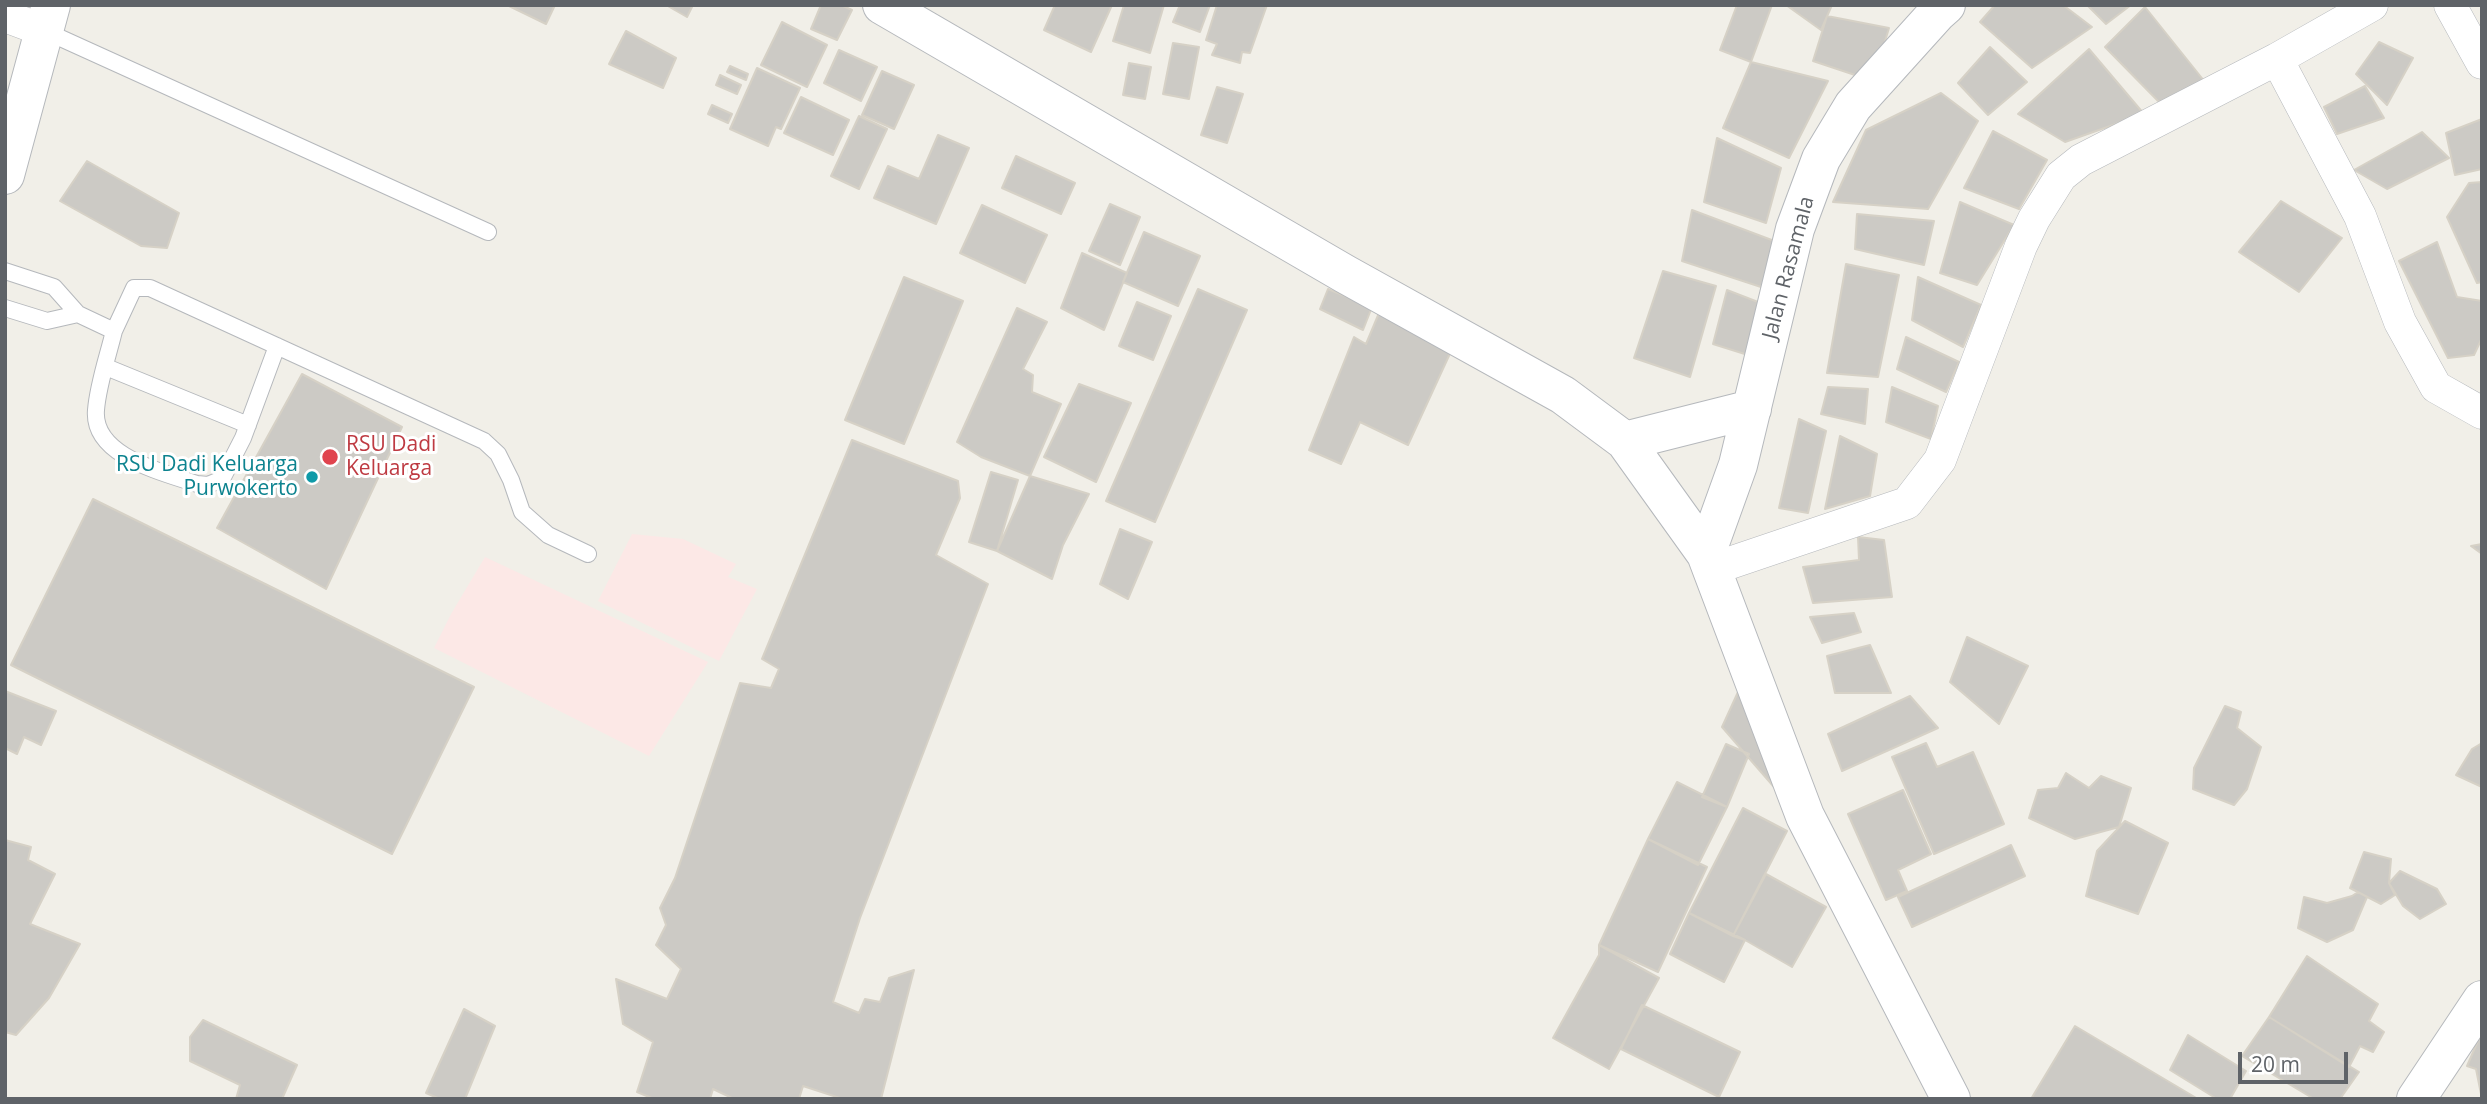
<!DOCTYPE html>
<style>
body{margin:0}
#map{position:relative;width:2487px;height:1104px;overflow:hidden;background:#f1efe8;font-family:"Open Sans",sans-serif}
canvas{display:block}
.frame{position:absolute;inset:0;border:7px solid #5f6368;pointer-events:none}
.scale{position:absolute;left:2238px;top:1052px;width:110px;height:32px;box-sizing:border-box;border:4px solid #5f6368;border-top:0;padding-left:9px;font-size:21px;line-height:24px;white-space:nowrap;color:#5f6368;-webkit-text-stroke:5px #fff;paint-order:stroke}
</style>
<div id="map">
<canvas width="2487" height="1104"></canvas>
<div class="frame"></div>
<div class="scale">20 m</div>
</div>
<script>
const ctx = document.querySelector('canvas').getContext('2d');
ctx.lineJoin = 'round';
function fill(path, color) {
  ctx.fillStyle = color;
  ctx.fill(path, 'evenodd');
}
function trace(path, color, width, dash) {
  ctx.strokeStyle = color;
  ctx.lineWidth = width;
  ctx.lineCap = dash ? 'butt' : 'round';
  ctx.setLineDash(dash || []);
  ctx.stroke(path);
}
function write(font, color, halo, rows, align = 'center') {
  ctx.font = font + ' "Open Sans",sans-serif';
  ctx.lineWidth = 6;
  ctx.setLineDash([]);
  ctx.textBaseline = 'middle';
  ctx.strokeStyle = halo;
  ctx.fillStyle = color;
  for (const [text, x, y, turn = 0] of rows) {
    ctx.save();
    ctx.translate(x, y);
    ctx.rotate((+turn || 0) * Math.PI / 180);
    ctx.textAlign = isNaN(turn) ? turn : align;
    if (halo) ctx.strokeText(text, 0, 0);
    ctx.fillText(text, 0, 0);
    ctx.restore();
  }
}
fill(new Path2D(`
 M632 534 683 539 736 564 728 577 757 589 719 661 598 601Z
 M485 557 708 662 649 756 434 648 451 614Z`), '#fce8e6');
const building = new Path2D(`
 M507 5H555L546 24Z
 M666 5H693L687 17Z
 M821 5H841L852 10 837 40 811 29Z
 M1055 5H1112L1091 52 1044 30Z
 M1124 5H1164L1150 53 1113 41Z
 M1180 5H1210L1200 32 1173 22Z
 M1217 5H1267L1250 53 1242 52 1240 63 1212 55 1217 44 1206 40Z
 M1737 5H1772L1751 62 1720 50Z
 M1786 5H1832L1821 30Z
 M1995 5H2063L2092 27 2032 68 1980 22Z
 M2087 5H2131L2106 24Z
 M2145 7 2205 82 2160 103 2105 47Z
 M1827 16 1889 28 1873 81 1813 61Z
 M782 22 827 45 807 87 761 65Z
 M626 31 676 58 663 88 609 64Z
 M2379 42 2413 58 2387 105 2356 74Z
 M1173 43 1199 47 1189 99 1163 94Z
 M1990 47 2027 82 1988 115 1958 83Z
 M2089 49 2144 114 2065 142 2018 114Z
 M839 50 877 67 861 101 824 83Z
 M1751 62 1828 81 1789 158 1723 128Z
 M1129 63 1151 67 1145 99 1123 95Z
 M730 66 748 74 746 80 727 72Z
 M757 68 800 88 781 129 776 127 768 146 730 129Z
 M882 71 914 85 894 129 862 115Z
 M720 75 741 85 737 94 716 85Z
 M2365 86 2384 118 2337 134 2324 107Z
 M1217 87 1243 94 1227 143 1201 135Z
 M1941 93 1978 121 1928 209 1833 202 1866 130Z
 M801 97 849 120 833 155 784 133Z
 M712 105 732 114 728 123 708 114Z
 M859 116 887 129 859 189 831 176Z
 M2482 119V169L2455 175 2446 133Z
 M1993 131 2047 160 2019 209 1964 188Z
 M2422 132 2449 158 2387 189 2354 170Z
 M938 135 969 148 936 224 874 198 888 166 919 179Z
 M1717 138 1781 168 1766 223 1704 202Z
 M1016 156 1075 183 1061 214 1002 188Z
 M87 161 179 213 167 248 141 246 60 201Z
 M2482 182V282L2477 283 2447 217 2469 183Z
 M2281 201 2342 238 2299 292 2239 252Z
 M1960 202 2014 225 1977 285 1940 273Z
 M1110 204 1140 217 1120 265 1089 251Z
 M982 205 1047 235 1025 283 960 253Z
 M1692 210 1777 242 1761 287 1682 261Z
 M1857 214 1934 221 1924 265 1855 249Z
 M1144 232 1200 256 1178 306 1123 282Z
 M2437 242 2457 297 2482 301V338L2474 355 2448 358 2399 261Z
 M1082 253 1127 273 1104 330 1061 308Z
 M1846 264 1899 275 1878 377 1827 373Z
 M1663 271 1716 286 1690 377 1634 358Z
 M904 277 963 301 904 444 845 420Z
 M1918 277 1981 305 1963 347 1912 320Z
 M1198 289 1247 310 1155 522 1106 501Z
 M1328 289 1372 307 1363 330 1320 309Z
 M1727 290 1758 302 1748 355 1713 344Z
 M1137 302 1171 316 1153 360 1119 346Z
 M1017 308 1047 322 1023 369 1033 375 1032 392 1061 404 1030 476 981 457 957 442Z
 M1379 313 1453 347 1408 445 1360 422 1341 464 1309 450 1354 337 1366 344Z
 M1906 337 1959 362 1946 392 1897 369Z
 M302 374 402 427 326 589 217 528Z
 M1079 384 1131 403 1096 482 1044 457Z
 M1828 387 1868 389 1865 424 1821 414Z
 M1892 387 1938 406 1931 439 1886 422Z
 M1799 419 1826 431 1808 513 1779 508Z
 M1840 436 1877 454 1870 496 1825 509Z
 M852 440 958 481 960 498 936 555 988 584 860 918 833 1002 859 1013 865 999 880 1002 889 978 914 970 881 1099H843L803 1086 799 1099H734L713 1089 710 1099H654L637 1092 653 1042 623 1024 616 979 667 999 681 969 656 945 666 925 660 908 675 878 740 683 771 688 779 669 762 659Z
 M991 472 1018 480 997 551 969 542Z
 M1030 476 1089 494 1063 545 1052 579 997 551Z
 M93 499 474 687 392 854 11 665Z
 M1120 529 1152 542 1128 599 1100 584Z
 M1858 537 1884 540 1892 597 1813 603 1803 567 1859 560Z
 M2482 544V554L2471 546Z
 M1854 613 1861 632 1822 643 1810 617Z
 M1967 637 2028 666 1999 724 1950 682Z
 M1870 645 1891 693H1835L1827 656Z
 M5 691 56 711 41 745 24 737 17 754 5 748Z
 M1738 692 1774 787 1722 727Z
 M1910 696 1938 728 1842 771 1828 734Z
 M2225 706 2241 712 2237 728 2261 747 2247 789 2234 805 2193 789 2194 768Z
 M1926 743 1937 767 1973 752 2004 824 1934 854 1892 757Z
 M2482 743V787L2456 775 2472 749Z
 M1726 744 1749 754 1727 807 1702 797Z
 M2066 773 2089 788 2101 776 2131 788 2119 827 2075 839 2029 818 2038 790 2058 788Z
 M1677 782 1727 807 1698 865 1648 839Z
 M1903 790 1931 854 1898 870 1907 891 1886 900 1848 814Z
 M1743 808 1787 831 1733 936 1689 913Z
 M2125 821 2168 843 2138 914 2086 896 2097 851Z
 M1648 839 1707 867 1658 972 1599 945Z
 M5 840 31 847 28 860 55 874 30 924 80 944 49 998 16 1035 5 1032Z
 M2011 845 2025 876 1912 927 1898 897Z
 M2364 852 2391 859 2389 883 2395 895 2381 904 2350 888Z
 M2400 871 2437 889 2446 904 2420 919 2403 906 2389 883Z
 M1766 874 1826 907 1792 967 1745 940 1733 936Z
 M2358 892 2367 897 2353 930 2327 942 2298 928 2304 897 2327 903 2352 896Z
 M1689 913 1745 940 1724 982 1670 954Z
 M1599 945 1659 978 1609 1069 1553 1038 1599 955Z
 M2307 956 2378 1004 2369 1021 2384 1032 2373 1052 2360 1046 2349 1067 2269 1017Z
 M1642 1005 1740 1052 1719 1097 1621 1049Z
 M464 1009 495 1026 465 1099H440L426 1093Z
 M2269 1017 2359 1072 2340 1099H2314L2242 1056Z
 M203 1020 297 1065 282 1099H236L240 1085 190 1061V1037Z
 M2075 1026 2198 1099H2031Z
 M2481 1034 2482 1035V1099L2476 1069 2467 1066Z
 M2188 1035 2246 1071 2230 1099H2217L2170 1070Z`);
fill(building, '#cccac5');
trace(building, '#d6d1c6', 2);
const service = new Path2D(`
 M45 31 488 232
 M5 271 54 287 78 314 114 331 134 288H150L484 441 498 454 511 480 522 512 548 535 588 554
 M5 308 47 321 78 314
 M114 331C108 356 98 384 96 410 92 456 162 472 197 484L208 485 222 479 243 438 277 346
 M106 367 248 425`);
const minor = new Path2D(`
 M2450 5 2482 63
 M5 16 45 31
 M2277 59 2372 5
 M1712 569 1907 503 1940 460 2021 246 2034 219 2061 176 2081 160 2277 59 2360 216 2400 322 2436 387 2482 413`);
const tertiary = new Path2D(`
 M882 5 1345 274 1563 395 1625 441 1706 554 1805 816 1951 1099
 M5 175 51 5
 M1625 441 1752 409
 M1706 554 1738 465 1795 229 1821 159 1853 106 1937 13 1946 5
 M2416 1099 2482 1000`);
trace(service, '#b5b8bc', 18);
trace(minor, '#b5b8bc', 33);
trace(tertiary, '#b5b8bc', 40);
trace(service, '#fff', 16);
trace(minor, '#fff', 32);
trace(tertiary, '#fff', 38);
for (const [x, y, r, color] of [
 [330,457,9,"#e0444e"],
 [312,477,7,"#0f9aa8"]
]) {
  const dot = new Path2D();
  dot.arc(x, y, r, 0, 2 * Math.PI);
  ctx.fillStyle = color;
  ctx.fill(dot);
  trace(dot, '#fff', 2.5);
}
write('21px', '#5f6368', '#fff', [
 ["Jalan Rasamala",1789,268,-75]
]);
write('21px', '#be3a42', '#fff', [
 ["RSU Dadi",346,445],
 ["Keluarga",346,469]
], 'left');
write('21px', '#0d838f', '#fff', [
 ["RSU Dadi Keluarga",298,465],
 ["Purwokerto",298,489]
], 'right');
</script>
